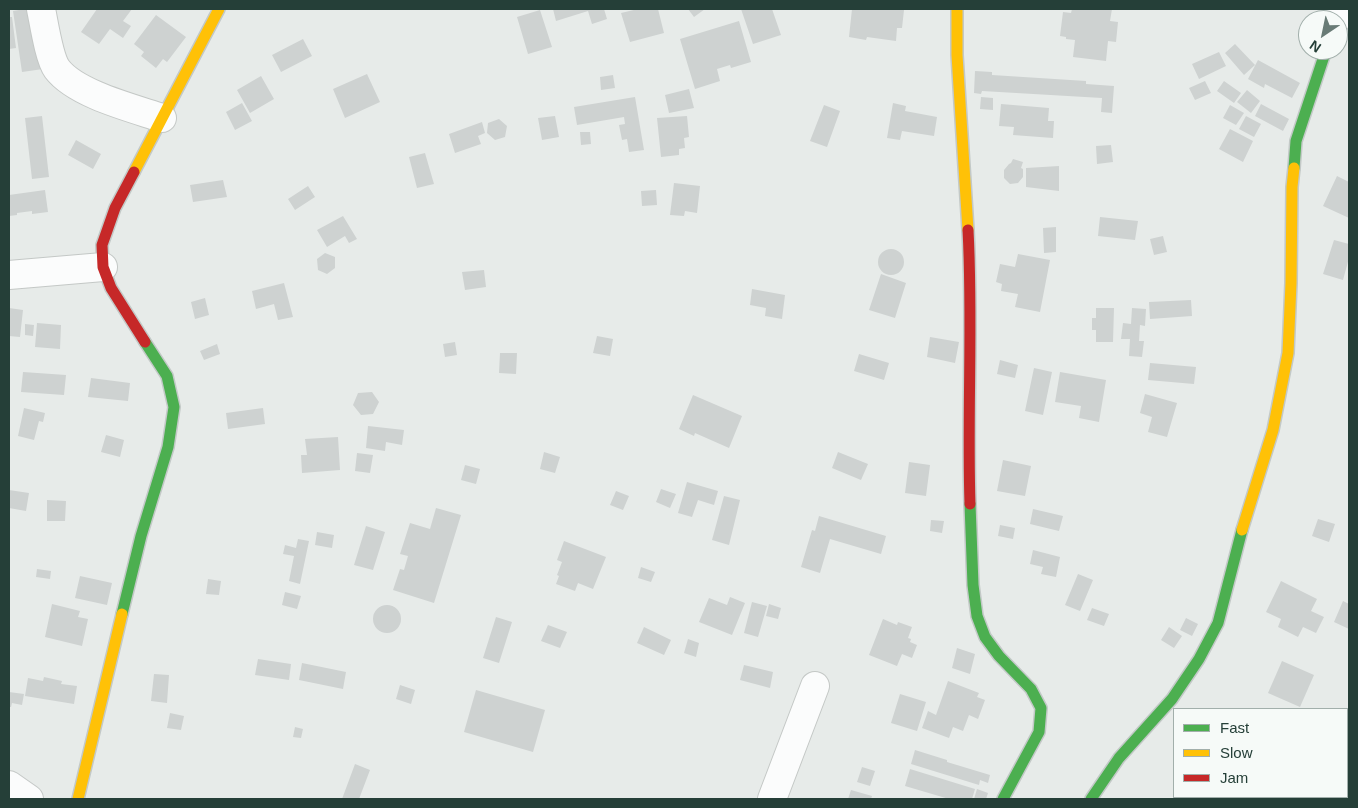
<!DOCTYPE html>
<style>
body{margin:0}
#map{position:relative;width:1358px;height:808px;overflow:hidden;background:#e7ebe9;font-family:Arial,sans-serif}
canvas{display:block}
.frame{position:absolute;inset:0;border:10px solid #253f38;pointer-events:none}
.legend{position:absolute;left:1173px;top:708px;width:175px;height:90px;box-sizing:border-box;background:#f6faf8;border:1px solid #a2afab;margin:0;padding:6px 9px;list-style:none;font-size:15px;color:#253f38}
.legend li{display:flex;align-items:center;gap:10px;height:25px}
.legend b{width:25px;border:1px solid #a2afab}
.north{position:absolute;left:1298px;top:10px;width:50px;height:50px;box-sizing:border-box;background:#f6faf8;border:1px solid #a2afab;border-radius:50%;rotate:214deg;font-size:14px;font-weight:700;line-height:20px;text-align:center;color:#253f38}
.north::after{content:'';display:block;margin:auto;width:18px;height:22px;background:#697b76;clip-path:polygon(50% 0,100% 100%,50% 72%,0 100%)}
</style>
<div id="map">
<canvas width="1358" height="808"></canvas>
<div class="frame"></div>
<ul class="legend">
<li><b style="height:6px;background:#4caf50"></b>Fast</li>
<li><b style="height:6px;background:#ffc107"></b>Slow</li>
<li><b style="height:6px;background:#c62828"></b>Jam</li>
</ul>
<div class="north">N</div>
</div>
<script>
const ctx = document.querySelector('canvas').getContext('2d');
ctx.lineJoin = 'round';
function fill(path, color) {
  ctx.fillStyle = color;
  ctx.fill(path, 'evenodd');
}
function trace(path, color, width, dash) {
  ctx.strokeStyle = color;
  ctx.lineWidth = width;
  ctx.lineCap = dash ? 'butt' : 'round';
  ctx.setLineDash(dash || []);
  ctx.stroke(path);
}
fill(new Path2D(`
 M25 9H30L43 69 22 72 13 11Z
 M97 9H132L123 21 131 26 123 38 110 29 99 44 81 32Z
 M553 9H604L607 19 592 24 588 11 556 21Z
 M638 9H658L664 33 630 42 621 13Z
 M688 9H705L694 17Z
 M741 9H772L781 35 753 44Z
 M852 9H888L904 10 902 28H897L896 41 867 37 866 40 849 37Z
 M1072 9H1112L1110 21 1118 22 1116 42 1108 41 1106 61 1073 57 1075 40 1066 39V37L1060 36 1063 12 1071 13Z
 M540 10 552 47 528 54 517 17Z
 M156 15 186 37 167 62 163 59 156 68 141 56 144 52 134 44Z
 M9 17H12L16 48 9 49Z
 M739 21 751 62 731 68 730 65 717 69 720 81 695 89 680 39Z
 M303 39 312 56 281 72 272 55Z
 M1235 44 1255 65 1244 75 1225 53Z
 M1219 52 1226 66 1199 79 1192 64Z
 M1258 60 1300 83 1292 98 1265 84 1264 88 1248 79Z
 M975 71 992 72V75L1086 81V84L1114 86 1112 113 1101 112 1102 98 982 91 981 94 974 93Z
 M367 74 380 102 345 118 333 89Z
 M613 75 615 88 601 90 600 77Z
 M261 76 274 99 250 113 237 90Z
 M1205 81 1211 93 1195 100 1189 88Z
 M1224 81 1241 93 1234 103 1217 91Z
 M689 89 694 108 669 113 665 95Z
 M1247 90 1260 101 1251 113 1237 102Z
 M635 97 644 150 629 152 627 139 622 140 619 125 625 124 624 117 577 125 574 107Z
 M981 97 993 98V110L980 109Z
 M242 103 252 121 235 130 226 112Z
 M893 103 906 106 905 111 937 117 934 136 902 131 900 140 887 138Z
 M1001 104 1049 108 1048 121H1054L1053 138 1013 135 1014 127 999 126Z
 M1261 104 1289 119 1283 131 1255 116Z
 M824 105 840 111 827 147 810 141Z
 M1230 105 1244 113 1236 125 1223 118Z
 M42 116 49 177 32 179 25 118Z
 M555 116 559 137 542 140 538 118Z
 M687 116 689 137 684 138 685 148 679 149V155L661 157 657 118Z
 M1246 116 1261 124 1254 137 1239 129Z
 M499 119 507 126 505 137 495 140 487 133 488 123Z
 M482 122 485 133 478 136 481 144 455 153 449 134Z
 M1230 129 1253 141 1243 162 1219 149Z
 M580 132H590L591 144 581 145Z
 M76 140 101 154 93 169 68 155Z
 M1111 145 1113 162 1097 164 1096 146Z
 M425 153 434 184 417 188 409 157Z
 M1013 159 1023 162 1021 168 1023 169V177L1018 183 1010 184 1004 178V170L1009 164 1011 163Z
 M1059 166V191L1026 187V168Z
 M1337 176 1349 182V218L1323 206Z
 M223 180 227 197 193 202 190 185Z
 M674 183 700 186 697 213 685 211 684 216 670 215Z
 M308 186 315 197 295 210 288 199Z
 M45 190 48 212 32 214V211L17 213V215L9 216V195Z
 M656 190 657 205 642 206 641 191Z
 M343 216 357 239 349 243 345 236 327 247 317 230Z
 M1100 217 1138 221 1135 240 1098 236Z
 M1056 227V252L1044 253 1043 228Z
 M1163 236 1167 252 1154 255 1150 239Z
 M1334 240 1349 244V258L1343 280 1323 274Z
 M878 262a13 13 0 1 1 26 0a13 13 0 1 1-26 0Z
 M325 253 335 257V268L327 274 318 270 317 259Z
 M1018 254 1050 260 1040 312 1015 307 1018 294 1001 291 1002 284 996 282 1000 264 1015 267Z
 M484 270 486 287 465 290 462 272Z
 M881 274 906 283 895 318 869 310Z
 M284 283 293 317 278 320 274 304 256 309 252 291Z
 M752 289 785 295 782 319 765 316 766 308 750 305Z
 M205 298 209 315 195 319 191 302Z
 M1191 300 1192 316 1150 319 1149 302Z
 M9 308 23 310 20 337 9 336Z
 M1096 308H1114L1113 342H1096V330H1092V318H1096Z
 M1132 308 1146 309 1145 326 1140 325 1139 341H1144L1142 357 1129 356 1130 339H1121L1123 323 1131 324Z
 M37 323 61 325 60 349 35 347Z
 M25 324 34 325 33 336 25 335Z
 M597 336 613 339 610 356 593 353Z
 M930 337 959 342 955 363 927 357Z
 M455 342 457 355 445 357 443 344Z
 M217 344 220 354 204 360 200 351Z
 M500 353H517L516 374 499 373Z
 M859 354 889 363 884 380 854 371Z
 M1000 360 1018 365 1015 378 997 374Z
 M1150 363 1196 367 1194 384 1148 380Z
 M1034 368 1052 372 1043 415 1025 411Z
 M23 372 66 375 64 395 21 392Z
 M1060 372 1106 380 1099 422 1079 418 1081 406 1055 402Z
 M91 378 130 383 128 401 88 397Z
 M372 392 379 402 373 414 361 415 353 405 358 393Z
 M1145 394 1177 403 1167 437 1148 432 1152 417 1140 413Z
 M693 395 742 416 729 448 695 433 694 436 679 429Z
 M24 408 45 413 43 422 39 421 34 440 18 436Z
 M263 408 265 424 228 429 226 413Z
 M368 426 404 430 402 445 386 442 385 451 366 448Z
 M106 435 124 440 120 457 101 452Z
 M338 437 340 470 302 473 301 455H307L305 439Z
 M544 452 560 457 555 473 540 469Z
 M838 452 868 464 861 480 832 468Z
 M357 453 373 455 370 473 355 471Z
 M1003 460 1031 466 1025 496 997 491Z
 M909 462 930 465 926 496 905 493Z
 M465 465 480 469 476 484 461 480Z
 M687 482 718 491 714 505 698 500 692 517 678 513Z
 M661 489 676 494 670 508 656 502Z
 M9 490 29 493 26 511 9 508Z
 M616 491 629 496 623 510 610 505Z
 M724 496 740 500 729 545 712 540Z
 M47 500 66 501 65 521H47Z
 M436 508 461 515 434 603 393 590 400 569 404 570 408 556 400 554 410 523 430 529Z
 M1033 509 1063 516 1059 531 1030 524Z
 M819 516 886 536 881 554 830 539 820 573 801 567 812 530 815 531Z
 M1318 519 1335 524 1329 542 1312 536Z
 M931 520 944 521 942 533 930 531Z
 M1000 525 1015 528 1013 539 998 536Z
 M366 526 385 532 373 570 354 565Z
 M317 532 334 535 332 548 315 545Z
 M298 539 309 541 300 584 289 581 294 556 283 554 285 545 296 548Z
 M564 541 606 557 593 589 578 583 575 591 556 584 559 576 557 575 562 562 557 560Z
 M1033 550 1060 557 1056 577 1041 574 1043 567 1030 564Z
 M641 567 655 572 651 582 638 578Z
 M37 569 51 571 50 579 36 577Z
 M1078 574 1093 580 1080 611 1065 605Z
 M80 576 112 583 107 605 75 598Z
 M208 579 221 581 219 595 206 594Z
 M1281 581 1317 599 1311 611 1324 617 1316 633 1303 627 1298 637 1278 627 1281 619 1266 612Z
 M285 592 301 596 297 609 282 605Z
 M730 597 745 603 732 635 699 622 709 598 727 605Z
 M1343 601 1349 604V629L1334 622Z
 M752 602 767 606 758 637 744 633Z
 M52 604 80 611 78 617 88 619 82 646 45 637Z
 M769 604 781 608 778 619 766 616Z
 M373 619a14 14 0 1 1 28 0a14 14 0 1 1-28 0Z
 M1092 608 1109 614 1104 626 1087 620Z
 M496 617 512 622 499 663 483 658Z
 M1186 618 1198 624 1192 636 1180 630Z
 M883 619 897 625 898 622 912 627 908 638 911 639 910 642 917 645 912 658 902 654 897 666 869 655Z
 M548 625 567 632 560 648 541 641Z
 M644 627 671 640 664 655 637 643Z
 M1169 627 1182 636 1174 648 1161 640Z
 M688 639 699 643 696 657 684 653Z
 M957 648 975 654 970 674 952 668Z
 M258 659 291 664 289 680 255 675Z
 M1282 661 1314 675 1300 707 1268 693Z
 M302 663 346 672 343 689 299 680Z
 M744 665 773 672 770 688 740 680Z
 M154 674 169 675 167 703 151 701Z
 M44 677 62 681 61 684 77 686 74 704 25 696 28 678 43 681Z
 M948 681 979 693 977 697 985 700 978 719 969 715 963 731 953 727 949 738 922 728 928 711 936 715Z
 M400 685 415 690 411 704 396 699Z
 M476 690 545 710 533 752 464 732Z
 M9 692 24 694 22 705 12 703 11 707H9Z
 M900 694 926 702 917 731 891 723Z
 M170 713 184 716 181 730 167 728Z
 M295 727 303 729 301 738 293 737Z
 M915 750 947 760V762L990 775 988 783 980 780 979 785 911 764Z
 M355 764 370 770 359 799H342Z
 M862 767 875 771 870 786 857 782Z
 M910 769 975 789 972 799H949L905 786Z
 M977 789 988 793 986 799H974Z
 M851 790 872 796 871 799H848Z
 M1188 797H1215L1217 798 1216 799H1192Z`), '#ced2d1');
const street = new Path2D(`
 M41 9C44 23 49 58 57 69 76 94 132 108 162 118
 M1336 20 1341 9
 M9 275 103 267
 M9 785 29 799
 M772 799 815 686`);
const fast = new Path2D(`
 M1294 168 1296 141 1326 50
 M970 504 973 585 977 616 985 637 999 656 1031 689 1041 708 1039 732 1003 799
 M122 614 141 536 168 447 174 407 167 376 145 342
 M1091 799 1119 758 1172 699 1199 659 1218 623 1242 530`);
const slow = new Path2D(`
 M957 9V55L968 230
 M134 172 219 9
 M1242 530 1273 430 1288 353 1291 283 1292 187 1294 168
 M78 799 122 614`);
const jam = new Path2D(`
 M134 172 115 208 102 245 103 267 111 288 145 342
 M968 230C973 321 967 413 970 504`);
trace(street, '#c4c8c6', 30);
trace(fast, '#c3c9c7', 14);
trace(slow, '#c3c9c7', 14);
trace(jam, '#c3c9c7', 14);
trace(street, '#fbfcfc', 28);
trace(fast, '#4caf50', 11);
trace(slow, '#ffc107', 11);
trace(jam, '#c62828', 11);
</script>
